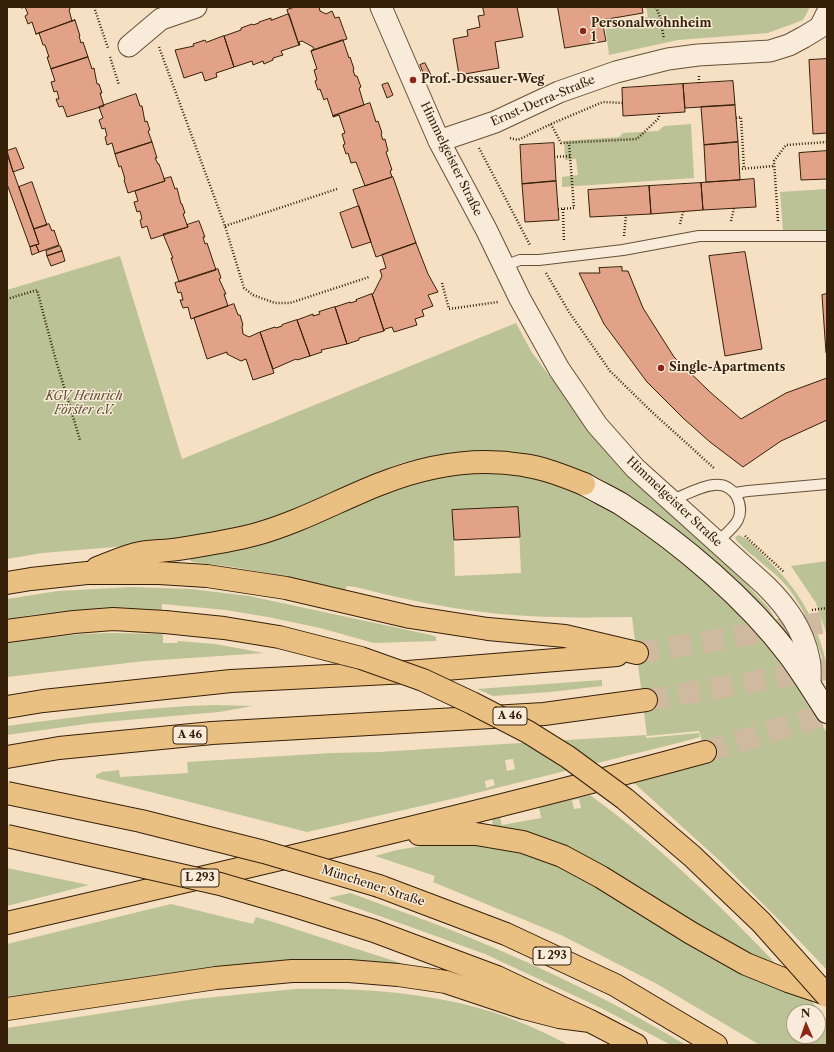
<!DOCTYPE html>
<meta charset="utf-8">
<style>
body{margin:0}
#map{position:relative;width:834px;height:1052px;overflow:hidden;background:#f5e0c4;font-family:"Libre Caslon Text",serif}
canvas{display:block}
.frame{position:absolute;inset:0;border:8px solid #362009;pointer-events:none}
.north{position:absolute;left:786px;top:1004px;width:40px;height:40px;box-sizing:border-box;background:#f8ebd9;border:1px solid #aa9a86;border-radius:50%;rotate:358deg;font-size:11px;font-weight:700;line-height:16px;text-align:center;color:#362009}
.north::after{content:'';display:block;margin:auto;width:14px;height:18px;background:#8f2418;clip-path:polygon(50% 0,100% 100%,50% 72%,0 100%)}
</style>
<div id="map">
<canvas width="834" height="1052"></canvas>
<div class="frame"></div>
<div class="north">N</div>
</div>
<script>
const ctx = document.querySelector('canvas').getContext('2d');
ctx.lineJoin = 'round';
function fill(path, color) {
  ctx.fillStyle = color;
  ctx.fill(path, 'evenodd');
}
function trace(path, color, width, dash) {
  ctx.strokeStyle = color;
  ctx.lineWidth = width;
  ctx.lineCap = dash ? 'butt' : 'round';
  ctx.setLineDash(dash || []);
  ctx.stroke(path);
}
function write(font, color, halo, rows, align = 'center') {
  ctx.font = font + ' "Libre Caslon Text",serif';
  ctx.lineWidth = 3;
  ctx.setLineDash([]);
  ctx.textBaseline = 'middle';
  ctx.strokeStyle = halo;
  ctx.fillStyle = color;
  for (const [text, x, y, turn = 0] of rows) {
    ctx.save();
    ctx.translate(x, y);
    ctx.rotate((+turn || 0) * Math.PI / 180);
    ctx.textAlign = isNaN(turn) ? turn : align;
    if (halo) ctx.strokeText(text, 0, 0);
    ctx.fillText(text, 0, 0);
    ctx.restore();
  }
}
fill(new Path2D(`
 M646 7H810L803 20 768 33 678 40 609 55 605 24 648 17Z
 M691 124 694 178 562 187V177L578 175 576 159 565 160 564 141 619 137 623 133 658 131 664 126Z
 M827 189V232L783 231 780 192Z
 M120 256 182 459 516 323 531 351 550 377 768 607 780 626 729 575 687 538 657 515 621 492 478 452 450 453 401 463 378 472 289 513 235 531 127 546 42 553 7 559V290Z
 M468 472 535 477 583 495 640 528 688 565 727 601 755 630 798 686 827 733V970L786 927 720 861 634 783 709 762 699 731 647 736 632 617C578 618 522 618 468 610 430 605 392 596 355 587L347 586 345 590C295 578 244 567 192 562L190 560V558L320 520 424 478ZM518 507 521 573 455 576 453 510Z
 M739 535C750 540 759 551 767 559 794 586 809 607 821 644 824 654 827 663 827 674 817 641 807 609 783 582 769 567 751 556 737 541L735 537Z
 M827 561V635L816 603 791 566Z
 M131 587 191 589 249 596 431 635 436 637V641L374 643 320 628 268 617 226 610 162 604V612C139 611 116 610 94 610 64 610 36 614 7 619V599L58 591Z
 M112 633 163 634V643H177L178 641 215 644 264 653 145 661 7 677V642L81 634Z
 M602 680V686L550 692 493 696 477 689Z
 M215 705 253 706 219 712 93 723 7 735V726C76 717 146 707 215 705Z
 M699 733 700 737 678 743 456 798 307 832 96 778V775L102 772 119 770 120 777 188 773 187 762 331 753 379 752 646 735V738ZM513 759 515 769 507 771 505 760ZM493 779 495 785 486 788 485 781Z
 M590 795C660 846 721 906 780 968L749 954 493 826 492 818 500 817 502 825 541 818 539 807ZM579 799 581 808 574 809 572 800Z
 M476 843 541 857 807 996 827 1020V1045H760L657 984 561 935 433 882 435 876 375 856 397 850 433 844ZM794 1012H818V1036H794Z
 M7 868 89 885 7 906Z
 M350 893C391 908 433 922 473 939 546 969 618 1004 686 1045H671L601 1008 485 954 408 926 328 898Z
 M171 904 253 924 256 917 270 921 413 967 291 961 240 965 7 1000V944Z
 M295 989C358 988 421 992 482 1009 512 1017 541 1031 569 1045H7V1028L195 999Z`), '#bbc295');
const building = new Path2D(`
 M22 7H70V9L69 10 72 21 75 20 36 34 32 22 28 24 25 16 28 14 25 7 22 8Z
 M295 7H319L320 11 326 14 332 11 335 18 339 17 347 39 311 51 314 49 313 47 302 41 299 42 300 45H299L287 10Z
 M483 7H517L523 37 495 42 499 68 459 75 453 39 468 36 467 30 480 27 478 16 484 15Z
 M558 7H642L643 13 602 20 606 41 565 48Z
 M289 14 299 45 281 51 283 55 273 58V60L264 64 263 61 253 65 252 61 234 67 224 36 241 30V28L252 24 253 25 259 23V22L271 18V20Z
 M75 20 80 36H79L81 43 83 42 88 57 51 69 47 57H49L45 45H43L39 33 36 34Z
 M224 36 234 67 216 73 217 77 205 81 202 72 184 78 175 50 194 46 193 44 205 40 206 42Z
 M343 40 349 58 350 57 354 69 353 70 355 76H357L361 87 359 88 364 105 333 116 327 98 324 100 320 89 318 90 315 81 317 80 314 70 317 69 311 51Z
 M88 57 92 69 94 68 97 84H99L102 93H100L104 106 67 117 63 106 59 107 56 99H59L57 91 54 92 51 82 55 81 51 69Z
 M827 59V133L813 134 809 60Z
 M425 63 431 75 425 77 420 65Z
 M733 81 735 105 685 108 683 84Z
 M388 83 393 95 387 98 382 85Z
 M683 84 685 112 623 116 622 88Z
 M136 94 140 106H142L145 122 147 121 150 130 148 131 152 142 115 154 112 143 107 145 105 137 107 136 105 128 102 129 99 120 103 118 99 107Z
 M370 103 376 122 378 121 382 133 381 134 383 140 385 139 388 151 386 152 392 170 390 171 392 177 365 186 356 162 351 163 348 153 346 154 343 145 345 144 342 134 345 133 339 115 333 117V116Z
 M735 105 738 142 704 145 701 107Z
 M152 142 157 158H155L158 164H159L165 181 128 193 124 180 125 179 121 166 119 167 115 154Z
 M738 142 740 180 706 182 704 145Z
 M554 143 556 181 522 184 520 145Z
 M16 148 24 168 13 172 7 151Z
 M827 151V179L801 180 799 153Z
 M7 154 39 244 30 247 7 184Z
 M171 177 175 189 177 188 181 204H182L185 213 183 214 188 227 151 239 147 226 142 228 140 220 142 219 140 211 137 212 134 202 138 201 135 191 165 181 164 179Z
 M393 177 416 243 376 257 353 190Z
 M754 179 756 207 703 210 701 183Z
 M556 181 559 220 525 222 522 184Z
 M32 182 47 225 34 229 19 187Z
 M701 183 703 210 651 214 649 186Z
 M649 186 651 214 590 217 588 190Z
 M359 206 371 242 352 248 340 213Z
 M199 221 205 237H203L205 244 207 243 216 270 179 282 171 258H173L163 234 188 227 187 225Z
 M49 224 52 231 54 230 59 245 39 252 36 245 39 244 34 229Z
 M416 243 428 274 438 292 428 295 433 306 422 310 424 316 415 319 417 325 394 332 392 327 385 329 384 331 372 294H373L382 276 380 270 386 268 382 255Z
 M36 245 39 252 32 255 30 247Z
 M60 246 62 251 47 256 46 251Z
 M62 251 65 261 51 266 47 256Z
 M745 252 762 349 725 356 709 256Z
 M622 267V271H628L643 308 674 357 710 392 741 419 786 393 827 378V420L781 441 743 467 710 442 683 418 647 382 604 324 579 273H600L599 268Z
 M218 269 221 278 219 279 226 294H224L228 306 191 319 188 307 183 308 180 300H183L181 292 178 293 175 283Z
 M372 294 384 331 359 338V340L347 344 335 307 350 302V303L357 301 356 300Z
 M827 294V353H826L822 295Z
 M234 304 238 315H240L243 325 242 326 243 334 249 337 260 332 274 373 253 380 246 359 241 361 227 354V352L207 359 194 318Z
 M335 307 347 344 321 350 322 352 310 356 297 320 313 314V316L320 314 319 312Z
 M297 320 310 356 297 360 296 359 273 369 260 332 275 327 276 328 282 326V325Z
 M518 507 520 537 454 540 452 510Z`);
fill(building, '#e2a287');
trace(building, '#362009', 1);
trace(new Path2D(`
 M637 653 827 622
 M646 700 827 669
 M705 752 827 714`), '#cfba9f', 22, [22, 11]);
const lane = new Path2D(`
 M814 27 824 7
 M504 266 520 260H539L623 250 699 236H827
 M735 493 748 491 827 484
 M670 501C683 496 706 483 720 485 726 485 734 491 737 497 747 519 732 528 717 542`);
const street = new Path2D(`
 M381 7 439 141 486 229 520 299 559 369 597 425 635 468 766 586C787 607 803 629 809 659 811 667 810 676 810 684
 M129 46 161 19 196 7
 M439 141 495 122 559 92 616 72 668 59 698 55 770 51 789 45 804 37 827 23`);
const secondary = new Path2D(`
 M584 484C596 491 609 497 621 504 682 544 746 598 790 656 803 674 815 693 827 712`);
const highway = new Path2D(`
 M97 568C111 563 125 556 140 553 153 551 166 551 179 549 205 545 231 541 257 534 300 522 339 500 380 484 425 466 475 457 523 465 544 468 564 476 584 484
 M7 583 31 579 87 573H159L207 576 286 588 410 617 488 629 565 636 637 653
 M7 631 74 622 113 619 165 622
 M7 707 43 701 231 681 408 672 617 655
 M7 757 59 748 212 733 544 714 646 700
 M419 834H476L523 842 562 856 601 877 691 933 746 964 788 981 827 994
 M379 886 506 934 615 985 716 1045
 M295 906 374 931 497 977 590 1021 636 1045
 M7 923C240 869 473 815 705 752
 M7 1009 216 978 292 971H349L398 975 446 982 524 1008 559 1017 590 1021`);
trace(lane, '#665038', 12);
trace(street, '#665038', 23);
trace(secondary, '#362009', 24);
trace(highway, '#362009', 24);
trace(new Path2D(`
 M94 7 108 48
 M656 7 660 17 664 39
 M159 47 225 226 244 288 253 295 275 303H290L369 277
 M110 57 119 85
 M699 76V83
 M736 118 741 117 744 168
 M551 124 603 102 623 103
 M510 138 518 140 551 124 561 143 637 139 659 118V113
 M479 148 530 245
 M554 157 570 156
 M739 169 774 166
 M558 209 574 208 569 143
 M563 209 564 242
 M731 221 734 208
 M778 221 774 161 786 145 827 142
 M680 224 683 212
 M225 226 337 189
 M624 236 626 215
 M546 273 569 312 610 371 652 412 715 469
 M442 283 449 309 498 302
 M7 299 37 290 55 357 80 440
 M745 536 784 572
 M812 610 827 608`), '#362009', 2.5, [1, 2]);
trace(lane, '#f8ebd9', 10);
trace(street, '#f8ebd9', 21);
trace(secondary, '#f8ebd9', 22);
trace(highway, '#eac082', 22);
const highwayBridge = new Path2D(`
 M165 622 224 628 279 637 361 658 423 680 472 703 528 732 568 757 625 799 692 856 761 922 827 996
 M7 793 141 821 264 852 379 886
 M7 836 220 884 295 906`);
trace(highwayBridge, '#362009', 24, []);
trace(highwayBridge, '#eac082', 22);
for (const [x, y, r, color] of [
 [583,31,4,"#8f2418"],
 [413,80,4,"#8f2418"],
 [661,368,4,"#8f2418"]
]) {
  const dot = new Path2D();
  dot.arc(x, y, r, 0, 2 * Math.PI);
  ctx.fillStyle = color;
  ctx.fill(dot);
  trace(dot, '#f8ebd9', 1.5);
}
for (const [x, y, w] of [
 [510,716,34],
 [190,735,34],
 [200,878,38],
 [552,956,38]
]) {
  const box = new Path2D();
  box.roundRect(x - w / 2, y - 9, w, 18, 3);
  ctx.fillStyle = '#f8ebd9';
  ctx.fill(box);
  trace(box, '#362009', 1);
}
write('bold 11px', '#362009', null, [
 ["A 46",510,716],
 ["A 46",190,735],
 ["L 293",200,878],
 ["L 293",552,956]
]);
write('bold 12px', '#362009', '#f8ebd9', [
 ["Personalwohnheim",591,24],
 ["1",591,38],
 ["Prof.-Dessauer-Weg",421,80],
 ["Single-Apartments",669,368]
], 'left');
write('12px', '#362009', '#f8ebd9', [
 ["Ernst-Derra-Straße",543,101,-23],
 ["Himmelgeister Straße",451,159,64],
 ["Himmelgeister Straße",674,502,43],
 ["Münchener Straße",373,886,18]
]);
write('italic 12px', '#5e5133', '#f8ebd9', [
 ["KGV Heinrich",84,397],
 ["Förster e.V.",84,411]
]);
</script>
